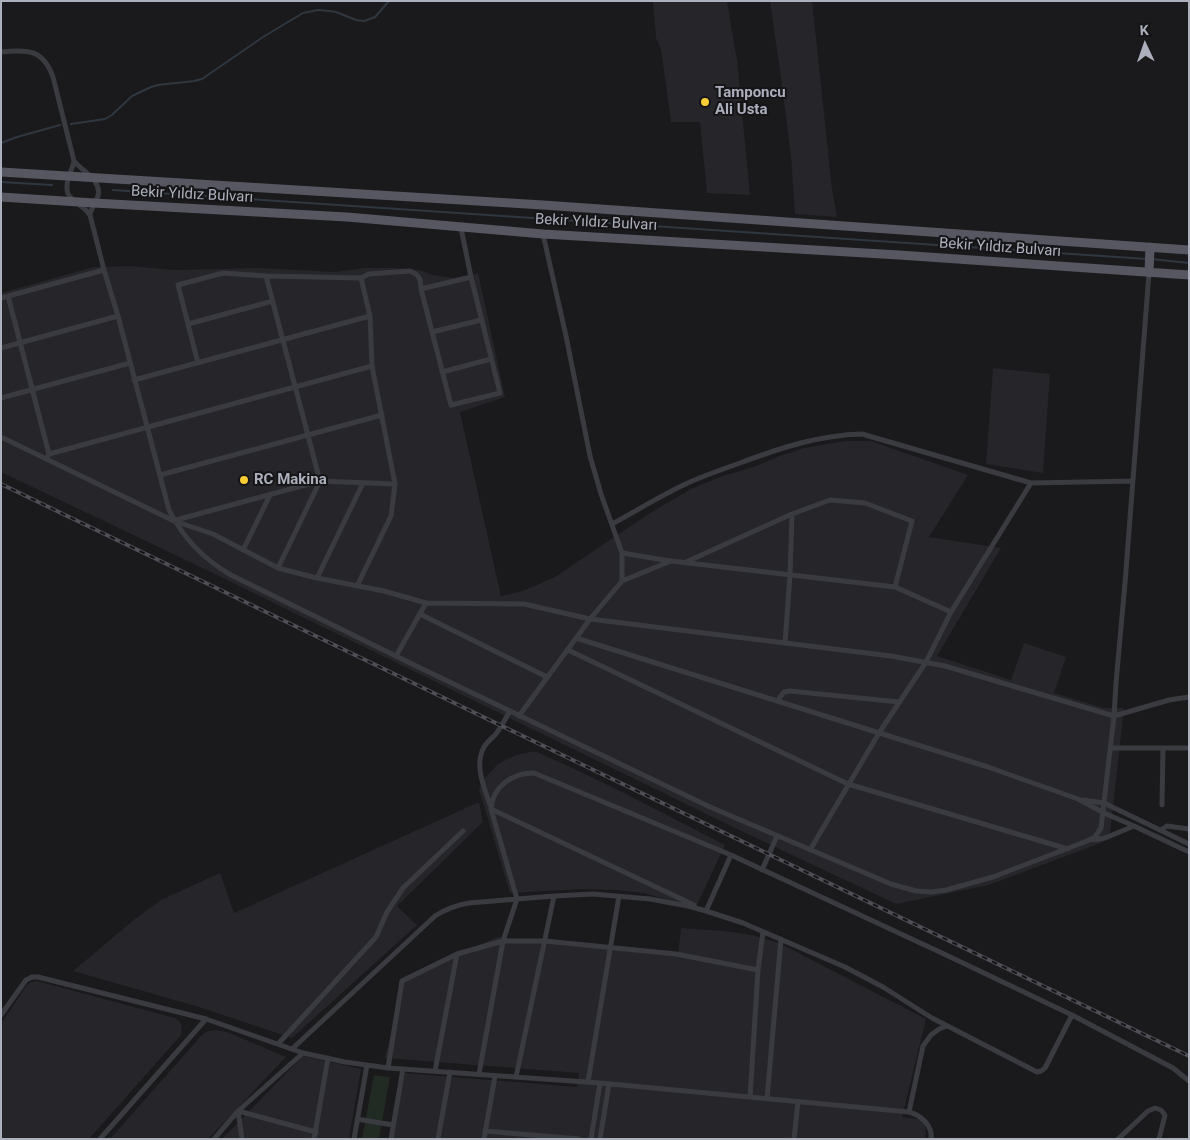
<!DOCTYPE html>
<meta charset="utf-8">
<style>
body{margin:0}
#map{position:relative;width:1190px;height:1140px;overflow:hidden;background:#1a191c;font-family:Roboto,sans-serif}
canvas{display:block}
.frame{position:absolute;inset:0;border:2px solid #acafbc;pointer-events:none}
.north{position:absolute;left:1120px;top:20px;width:50px;height:50px;-webkit-text-stroke:4px #151417;paint-order:stroke;rotate:357deg;font-size:14px;font-weight:700;line-height:20px;text-align:center;color:#acafbc}
.north::after{content:'';display:block;margin:auto;width:18px;height:22px;background:#acafbc;clip-path:polygon(50% 0,100% 100%,50% 72%,0 100%)}
</style>
<div id="map">
<canvas width="1190" height="1140"></canvas>
<div class="frame"></div>
<div class="north">K</div>
</div>
<script>
const ctx = document.querySelector('canvas').getContext('2d');
ctx.lineJoin = 'round';
function fill(path, color) {
  ctx.fillStyle = color;
  ctx.fill(path, 'evenodd');
}
function trace(path, color, width, dash) {
  ctx.strokeStyle = color;
  ctx.lineWidth = width;
  ctx.lineCap = dash ? 'butt' : 'round';
  ctx.setLineDash(dash || []);
  ctx.stroke(path);
}
function write(font, color, halo, rows, align = 'center') {
  ctx.font = font + ' Roboto,sans-serif';
  ctx.lineWidth = 4;
  ctx.setLineDash([]);
  ctx.textBaseline = 'middle';
  ctx.strokeStyle = halo;
  ctx.fillStyle = color;
  for (const [text, x, y, turn = 0] of rows) {
    ctx.save();
    ctx.translate(x, y);
    ctx.rotate((+turn || 0) * Math.PI / 180);
    ctx.textAlign = isNaN(turn) ? turn : align;
    if (halo) ctx.strokeText(text, 0, 0);
    ctx.fillText(text, 0, 0);
    ctx.restore();
  }
}
fill(new Path2D(`
 M653 1H727L737 60 750 195 707 193 700 122H671L661 49 656 38Z
 M770 1H812L832 189 837 217 795 214 791 156 781 78Z
 M131 266 174 270 259 268 335 272 364 268H394L420 270 433 275 452 278 466 277 478 273 505 397 460 412 501 596 523 591 555 577 650 513 691 489 723 476 756 466 780 456 804 448 845 441H871L968 475 929 537 1001 548 937 656 1011 680 1024 643 1066 657 1054 693 1104 708H1124L1110 834 1107 839 1101 843 989 885 896 904 735 828 192 563 1 472V293L94 267Z
 M993 368 1050 374 1043 473 986 464Z
 M530 752H537L581 772 624 793 725 845 696 907 644 893 615 890 583 889 510 893 479 789 485 778 498 764 516 755Z
 M479 802 483 822 397 906 417 925 292 1038 196 1006 73 971 135 919 161 900 220 873 234 913Z
 M681 928 724 931 752 935 779 943 926 1019 902 1117 926 1120 925 1139H392L405 1073 577 1087 579 1073 385 1058 405 976 498 937 678 956Z
 M37 981 175 1018 179 1021 182 1026 181 1035 89 1139H1V1024L26 986 31 982Z
 M215 1030 227 1032 286 1057 208 1139H110L202 1035 208 1031Z
 M303 1056 361 1069 349 1139H222Z`), '#262529');
fill(new Path2D(`
 M374 1075 390 1077 379 1139H362Z`), '#212a23');
trace(new Path2D(`
 M71 124 105 119 112 115 132 96 151 87 158 85 194 81 202 79 263 37 303 13 318 10 330 11 336 12 356 20 364 21 375 17 389 1
 M1 143 17 137 60 125
 M1 182 52 185
 M113 190 1147 259
 M1151 259 1189 263`), '#2f3741', 2);
trace(new Path2D(`
 M1 52C27 49 43 49 53 77L74 161C73 168 69 173 68 180 64 196 71 198 82 207 85 209 88 212 90 215
 M74 161C83 172 102 180 98 196 96 203 91 208 90 215L104 270 118 316 169 510C183 538 203 559 231 575L410 663 710 807 891 884 916 891 931 892 946 890 993 877 1087 841 1095 837 1101 828 1114 716 1116 683 1125 583 1149 273
 M543 234 566 336 590 456 601 494 622 553V581
 M266 276 320 481 278 568
 M421 289 471 277
 M8 296 49 454
 M1 298 104 270
 M188 324 273 301
 M432 332 481 320
 M1 348 118 316
 M198 363 178 285 223 273 266 276 361 278 369 274 410 271 416 274 420 279 421 289 451 405 500 393 471 277 461 228
 M442 372 491 359
 M134 380 370 316
 M1 398 130 363
 M1 437 174 521 213 534 278 568 317 578 384 591 426 603 524 604 590 619 891 656 945 666 1114 716 1169 700 1189 697
 M46 459 49 454 372 366
 M160 475 382 415
 M176 520 320 481 395 484
 M612 524C638 510 663 494 690 482 706 475 723 469 740 463 780 448 819 435 862 434L1031 483
 M243 550 270 495
 M622 553 670 561
 M686 562 792 514 830 500 865 503 912 521 895 587
 M317 578 363 483
 M357 586 391 516 395 484 372 366 370 316 361 278
 M420 614 547 677
 M576 638 988 767 1078 799 1104 813 1134 826
 M785 643 790 575 792 514
 M568 650 848 784 1068 849
 M396 656 426 603
 M777 701 784 692 790 691 899 702
 M519 716 590 619 622 581 671 561 895 587 951 612
 M1110 748H1189
 M1083 800 1104 803 1189 844
 M490 805C484 787 474 765 484 747 487 742 491 739 495 735 501 728 505 719 510 711
 M1162 805 1163 749
 M491 809 694 905
 M1161 830 1167 826 1189 829
 M1093 840 1105 838 1134 826 1189 852
 M810 850 879 733 926 662 951 612 1031 483 1133 481
 M762 870 777 836
 M703 910 706 911 731 855
 M1 1015 26 980 32 977H38L206 1019 303 1053 345 1062 388 1068 600 1083 909 1112C921 1115 933 1126 931 1139
 M278 1044 376 937 387 912 403 888 463 831
 M292 1049 435 916C446 909 456 905 469 903L554 896 593 894 650 899 688 906 706 911 743 923 845 967 883 987 932 1018 1037 1072 1041 1071 1045 1068 1072 1015
 M388 1068 402 981 457 954 503 941H545L676 954 758 970
 M435 1071 457 954
 M479 1074 503 941 517 899 491 809C493 786 512 773 534 773L731 855 944 954 1072 1015 1173 1068 1189 1081
 M516 1077 554 896
 M588 1082 619 896
 M750 1097 758 970 763 932
 M767 1099 781 939
 M909 1112 923 1046 931 1035 939 1029 947 1026
 M357 1119 393 1125
 M485 1131 579 1139
 M100 1139 206 1019
 M214 1139 238 1111 303 1053
 M242 1139 238 1111 316 1132
 M314 1139 328 1058
 M354 1139 367 1065
 M391 1139 403 1069
 M438 1139 450 1072
 M484 1139 495 1076
 M591 1139 600 1083
 M600 1139 609 1084
 M794 1139 798 1102
 M1118 1139 1148 1111 1155 1108 1161 1110 1165 1115 1159 1139`), '#3a3b41', 5);
trace(new Path2D(`
 M1 172 543 205 1189 250
 M1 197 94 203 347 217 543 234 899 255 1189 275
 M1149 273 1150 247`), '#565760', 9);
const rail = new Path2D(`
 M1 484 504 727 1189 1056`);
trace(rail, '#4d4e56', 4);
trace(rail, '#151417', 2, [5.5]);
for (const [x, y, r, color] of [
 [705,102,5,"#f8cd35"],
 [244,480,5,"#f8cd35"]
]) {
  const dot = new Path2D();
  dot.arc(x, y, r, 0, 2 * Math.PI);
  ctx.fillStyle = color;
  ctx.fill(dot);
  trace(dot, '#151417', 2);
}
write('bold 15px', '#acafbc', '#151417', [
 ["Tamponcu",715,93],
 ["Ali Usta",715,110],
 ["RC Makina",254,480]
], 'left');
write('15px', '#acafbc', '#151417', [
 ["Bekir Yıldız Bulvarı",192,195,3],
 ["Bekir Yıldız Bulvarı",596,223,3],
 ["Bekir Yıldız Bulvarı",1000,248,4]
]);
</script>
